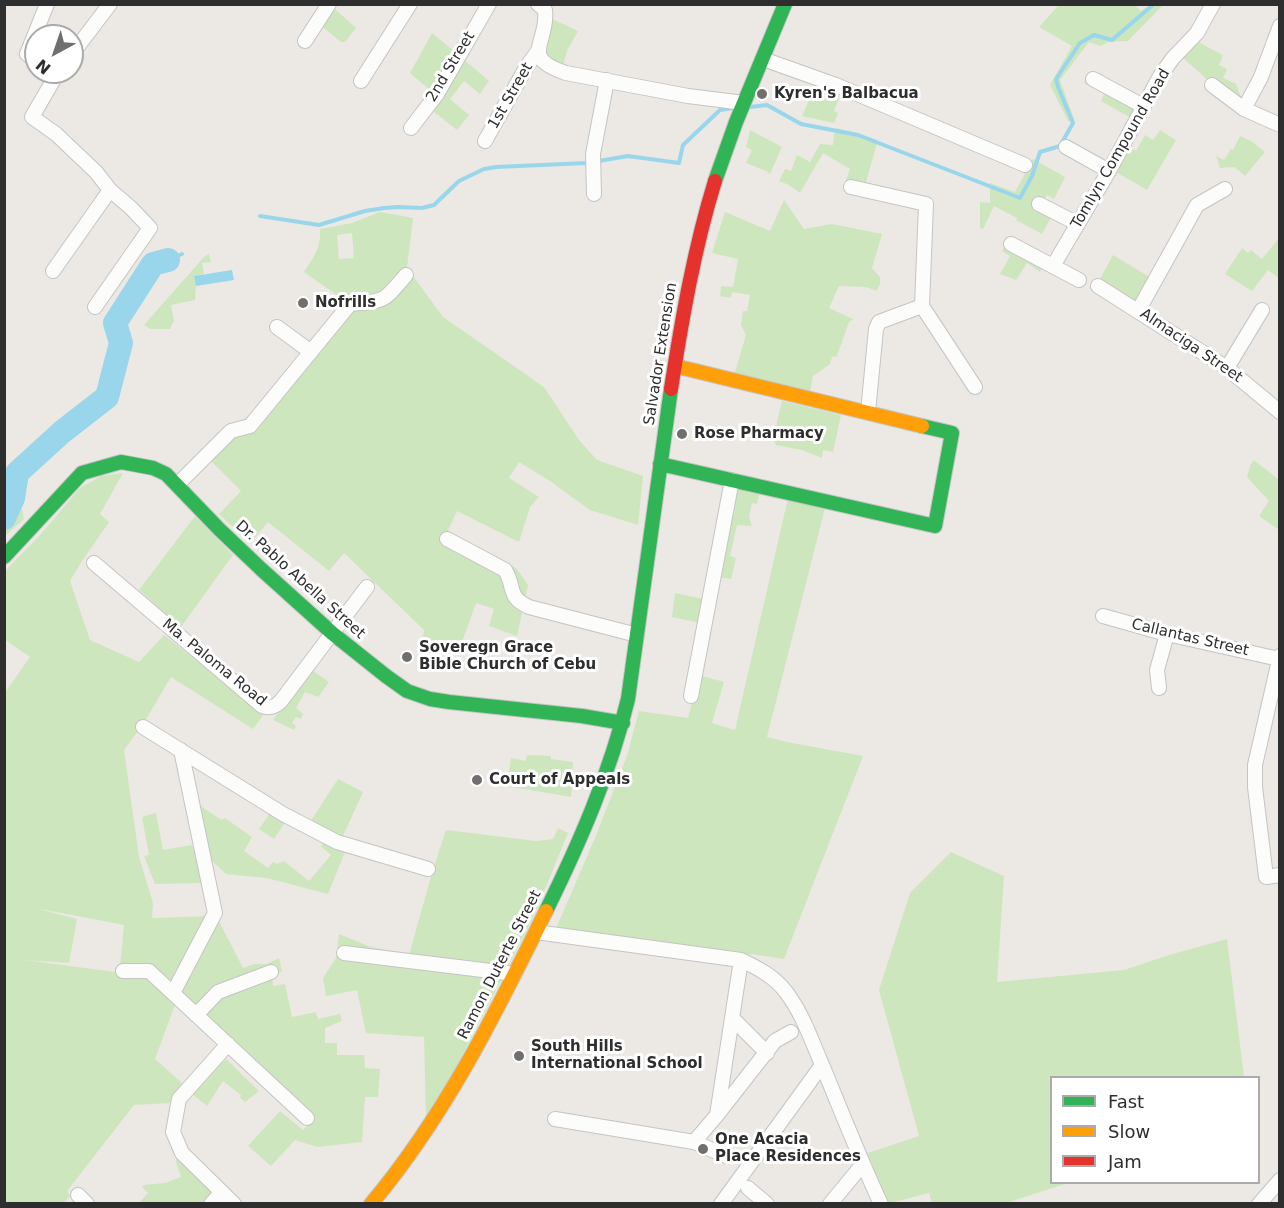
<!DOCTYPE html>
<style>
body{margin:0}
#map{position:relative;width:1284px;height:1208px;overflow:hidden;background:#ece8e4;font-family:"DejaVu Sans",sans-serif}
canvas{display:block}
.frame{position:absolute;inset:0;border:6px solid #2e2e2e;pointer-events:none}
.legend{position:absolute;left:1050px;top:1076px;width:210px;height:108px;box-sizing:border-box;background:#fff;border:2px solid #ababab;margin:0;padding:8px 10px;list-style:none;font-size:18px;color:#2e2e2e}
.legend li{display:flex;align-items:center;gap:12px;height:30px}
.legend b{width:30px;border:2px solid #ababab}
.north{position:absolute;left:24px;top:24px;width:60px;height:60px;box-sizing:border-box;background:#fff;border:2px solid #ababab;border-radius:50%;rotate:220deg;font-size:16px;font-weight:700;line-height:24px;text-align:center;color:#2e2e2e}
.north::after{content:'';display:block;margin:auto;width:21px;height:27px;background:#706f6e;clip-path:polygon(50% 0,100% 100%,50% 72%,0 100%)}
</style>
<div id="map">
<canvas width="1284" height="1208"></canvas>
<div class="frame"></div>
<ul class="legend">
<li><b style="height:8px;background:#30b455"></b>Fast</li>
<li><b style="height:8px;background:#ff9f0a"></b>Slow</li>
<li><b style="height:8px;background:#e5322d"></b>Jam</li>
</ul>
<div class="north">N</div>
</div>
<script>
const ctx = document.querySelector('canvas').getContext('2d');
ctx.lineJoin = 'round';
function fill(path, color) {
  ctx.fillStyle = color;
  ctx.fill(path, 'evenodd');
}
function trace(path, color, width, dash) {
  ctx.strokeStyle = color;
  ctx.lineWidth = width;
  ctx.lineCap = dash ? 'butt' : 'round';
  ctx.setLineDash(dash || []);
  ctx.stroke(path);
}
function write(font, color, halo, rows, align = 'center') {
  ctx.font = font + ' "DejaVu Sans",sans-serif';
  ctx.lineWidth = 6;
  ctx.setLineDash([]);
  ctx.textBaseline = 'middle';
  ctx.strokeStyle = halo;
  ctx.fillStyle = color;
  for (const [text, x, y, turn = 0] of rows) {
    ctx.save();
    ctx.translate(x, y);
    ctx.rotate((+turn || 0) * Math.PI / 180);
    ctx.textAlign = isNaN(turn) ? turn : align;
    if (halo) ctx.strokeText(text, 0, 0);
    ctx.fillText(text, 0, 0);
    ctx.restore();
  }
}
fill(new Path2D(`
 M1059 5H1135L1141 11 1150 5H1163L1128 41 1108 42 1100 46 1089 42 1060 80 1075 122 1068 121 1050 85 1072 46 1039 27Z
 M330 9 336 10 356 28 345 42H341L320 25Z
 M550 18 578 31 567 51 563 66 545 57Z
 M432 33 455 52 432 92 410 73Z
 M1196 39 1200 43 1223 55 1219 65 1227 69 1223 78 1236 84 1245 107 1211 83 1180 55Z
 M461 57 489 81 480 94 464 81 450 99 469 115 457 130 429 108Z
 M1087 79 1138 106 1131 118 1101 101 1104 94 1084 83Z
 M817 82 841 94 834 111 838 113 834 123 802 116Z
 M837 128 878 140 866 182 879 186 878 191 844 185 850 169 823 153 800 193 789 185 779 181 785 169 791 171 797 155 810 162 820 144 833 145 834 134Z
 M750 130 782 147 770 174 766 171 746 163 752 150 746 147Z
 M1160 130 1176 140 1147 190 1116 172 1130 148 1136 151 1145 135 1153 140Z
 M1240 136 1251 141 1265 152 1245 176 1235 167 1220 168 1216 156 1224 160 1231 149 1233 150Z
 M1033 159 1065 177 1054 199 1047 195 1042 203 1055 210 1042 234 1016 220 1017 218 994 206 983 229 980 228V202L990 203V183L1015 192Z
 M784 200 804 229 832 224 882 234 872 268 880 277V284L876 291 866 287 839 286 829 308 853 319 849 322 837 356 832 357 830 364 813 376 810 392 734 375 746 335 741 325 743 311H747L750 295 732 292 731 298 720 296 721 286 733 287 738 259 712 253 725 212 770 231Z
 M380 212 413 218 407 268 443 317 544 387 579 440 597 460 643 476 638 525 590 510 550 481 519 462 509 478 539 497 530 507 519 542 457 511 447 533 516 568 528 585 517 636 489 626 494 609 476 603 462 642 461 651 422 644 424 630 344 553 329 571 268 522 250 543 219 514 241 491 202 452 234 423 246 425 344 300 304 272C314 257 321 248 320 229L352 223ZM352 233 354 258 339 259 337 235Z
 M1279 238V278L1268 270 1252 291 1225 274 1242 248 1248 253 1251 250 1252 251 1262 259Z
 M1005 246 1043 266 1040 272 1027 263 1016 280 1000 274 1010 256 1002 251Z
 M209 254 211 262 202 263 204 274 194 276 196 286 195 300 171 305 174 321 170 329H150L144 325 204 257Z
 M1113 255 1151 278 1137 303 1099 281Z
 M782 401 841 415 833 452 823 450 822 458 802 450 776 445 773 439Z
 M1254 460 1279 480V530L1259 516 1269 501 1247 477 1250 466Z
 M123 473 100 514 109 522 82 561 70 581 90 640 139 662 164 635 264 714 253 729 171 677 145 721 124 750 139 857 153 903 152 918 212 916 175 985 120 967 124 925 35 908 77 919 69 963 25 960 145 976 175 1005 155 1059 182 1083 171 1103 134 1105 67 1191 70 1196 64 1203H5L4 694 30 657 5 640V571L41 534 80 488 101 476Z
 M17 485 24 519 5 536V491Z
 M736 485 760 492 757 504 752 503 749 517 752 526 737 525 730 556 736 558 731 579 718 577Z
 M788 498 825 508 767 737 787 742 863 756 784 959 752 954 740 957 555 931 595 838 627 756 639 711 688 718 699 675 724 682 712 723 735 730Z
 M195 516 233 555 181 627 139 590Z
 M675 593 703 599 700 623 672 617Z
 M309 668 329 682 318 697 305 692 296 708 303 714 301 719 296 717 292 723 296 726 294 730 273 720Z
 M527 755 551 756V759L573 762 572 773H562V783L572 784 571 797 507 786 511 758 526 761Z
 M338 779 363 792 342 838 310 822Z
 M199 805 222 820 225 818 252 837 244 851 268 868 273 862 277 864 284 861 309 881 331 855 321 846 324 841 345 852 328 894 267 878 226 874 210 859Z
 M271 812 286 821 274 839 259 829Z
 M156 813 163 850 192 845 205 880 201 883 155 884 144 856 149 855 142 817Z
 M558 828 568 833 534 916 446 1087 426 1117 424 1037 366 1033 357 990 326 996 323 978 336 958 339 934 371 947 409 955 432 873 446 830 536 841 553 839Z
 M951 852 1004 876 997 982 1124 970 1169 955 1227 939 1244 1077 1052 1078V1182L1068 1183 1006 1203H932L929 1193 890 1203 884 1196 868 1153 919 1136 879 990 910 893Z
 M219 921 243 968 254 964H267L279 958 282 971 272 977 273 986 285 984 292 1017 316 1012 318 1019 340 1014 342 1021 325 1028V1043H337V1055H364L365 1068 380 1069 378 1097H365L362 1142 317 1147 295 1140 271 1166 248 1146 280 1111 303 1130 315 1117 178 989Z
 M226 1059 259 1091 245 1102 240 1098 241 1095 223 1081 207 1106 191 1093Z
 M177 1156 214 1192 203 1203 138 1204 148 1193 142 1187 144 1185 165 1183 181 1177 176 1162Z`), '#cee6be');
fill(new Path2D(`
 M232 270 234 280 196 286 194 276Z`), '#99d6ec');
trace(new Path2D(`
 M750 107 767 105 801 124 858 135 1020 198 1032 176 1040 152 1060 146 1073 123 1058 87 1056 79 1080 43 1094 35 1112 40 1154 4
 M260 216 319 225 365 211 384 208 398 207 422 208 434 205 459 181 484 169 496 167 587 163 628 156 679 163 683 145 720 110 733 108
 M168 260 182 254`), '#99d6ec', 4);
trace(new Path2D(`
 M4 518 13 498 17 473 62 432 107 397 121 343 115 323 153 264 168 260`), '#99d6ec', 24);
const street = new Path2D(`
 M538 4 545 10C549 43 518 57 566 73L688 96 744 103
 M305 41 329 4
 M72 54 110 4
 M763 59 836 85 1025 165
 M36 61 27 54 47 4
 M58 72 32 117 56 134 96 172 110 190 131 208 150 228 95 307
 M1093 79 1143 106
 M361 81 410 4
 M1212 85 1244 109 1280 125
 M1244 109 1261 77 1280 26
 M411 128 437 94 489 4
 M485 141 527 66 538 51
 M1066 147 1109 171
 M851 187 926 204 922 306 975 387
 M594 194 593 154 607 80
 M1039 204 1078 224
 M1011 244 1079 280
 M1053 266 1109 171 1160 76 1173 58 1197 33 1213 4
 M53 271 110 190
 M1098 286 1227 368 1280 412
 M1138 311 1197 205 1225 189
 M277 327 311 352
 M1227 368 1262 310
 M868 412 876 329 879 322 922 306
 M177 485 231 431 250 426 350 304C386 301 383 302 406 275
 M447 539 505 570C516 588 506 596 529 607L637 635
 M94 563 262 706C270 709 275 707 281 701L367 587
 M1103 616 1167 634 1279 659
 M1280 656 1255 765V787L1266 877 1280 875
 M1159 688 1157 670 1167 634
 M691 696 732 480
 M143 727 283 814 337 842 428 869
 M536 932 741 960C758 968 775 977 786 992 803 1014 812 1042 823 1067 842 1113 860 1159 881 1204
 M344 953 515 974
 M123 971H149L307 1118
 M173 993 215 913 181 750
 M196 1015 218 992 271 972
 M733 1019 767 1053
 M228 1044 179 1099 173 1132 182 1153 234 1204
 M717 1115 741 960
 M555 1119 694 1142 726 1156
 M694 1142 717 1115 775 1041 791 1032
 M748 1188 767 1204
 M78 1195 87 1204
 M211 1204 222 1192
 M721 1204 822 1065
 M830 1204 863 1164
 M1259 1204 1280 1180`);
const fast = new Path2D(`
 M715 181 736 122 785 4
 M660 464 935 526 952 433 922 426
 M4 557 82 473 121 462 153 468 166 474 220 530 261 569 332 633 386 676 407 691 430 699 449 702 582 716 623 723
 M546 911C580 842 610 773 628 699L671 389`);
const slow = new Path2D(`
 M675 366 922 426
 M371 1204C445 1116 496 1013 546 911`);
const jam = new Path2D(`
 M671 389C682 319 694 249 715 181`);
trace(street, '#c5c4c5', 16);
trace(fast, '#c5c4c5', 16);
trace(slow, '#c5c4c5', 16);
trace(jam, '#c5c4c5', 16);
trace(street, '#fcfcfb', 14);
trace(fast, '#30b455', 14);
trace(slow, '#ff9f0a', 14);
trace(jam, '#e5322d', 14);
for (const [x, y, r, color] of [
 [762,94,6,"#706f6e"],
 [303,303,6,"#706f6e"],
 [682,434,6,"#706f6e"],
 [407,657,6,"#706f6e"],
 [477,780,6,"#706f6e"],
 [519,1056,6,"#706f6e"],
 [703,1149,6,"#706f6e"]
]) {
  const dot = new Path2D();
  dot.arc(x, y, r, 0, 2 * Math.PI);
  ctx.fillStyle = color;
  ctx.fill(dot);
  trace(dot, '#fff', 2);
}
write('15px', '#2e2e2e', '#fff', [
 ["2nd Street",451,67,-59],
 ["1st Street",511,96,-60],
 ["Tomlyn Compound Road",1121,149,-60],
 ["Almaciga Street",1191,346,34],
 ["Salvador Extension",661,354,-81],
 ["Dr. Pablo Abella Street",300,580,42],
 ["Callantas Street",1190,638,13],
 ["Ma. Paloma Road",214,663,39],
 ["Ramon Duterte Street",500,965,-63]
]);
write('bold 15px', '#2e2e2e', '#fff', [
 ["Kyren's Balbacua",774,94],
 ["Nofrills",315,303],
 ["Rose Pharmacy",694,434],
 ["Soveregn Grace",419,648],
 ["Bible Church of Cebu",419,665],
 ["Court of Appeals",489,780],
 ["South Hills",531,1047],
 ["International School",531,1064],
 ["One Acacia",715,1140],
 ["Place Residences",715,1157]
], 'left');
</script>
